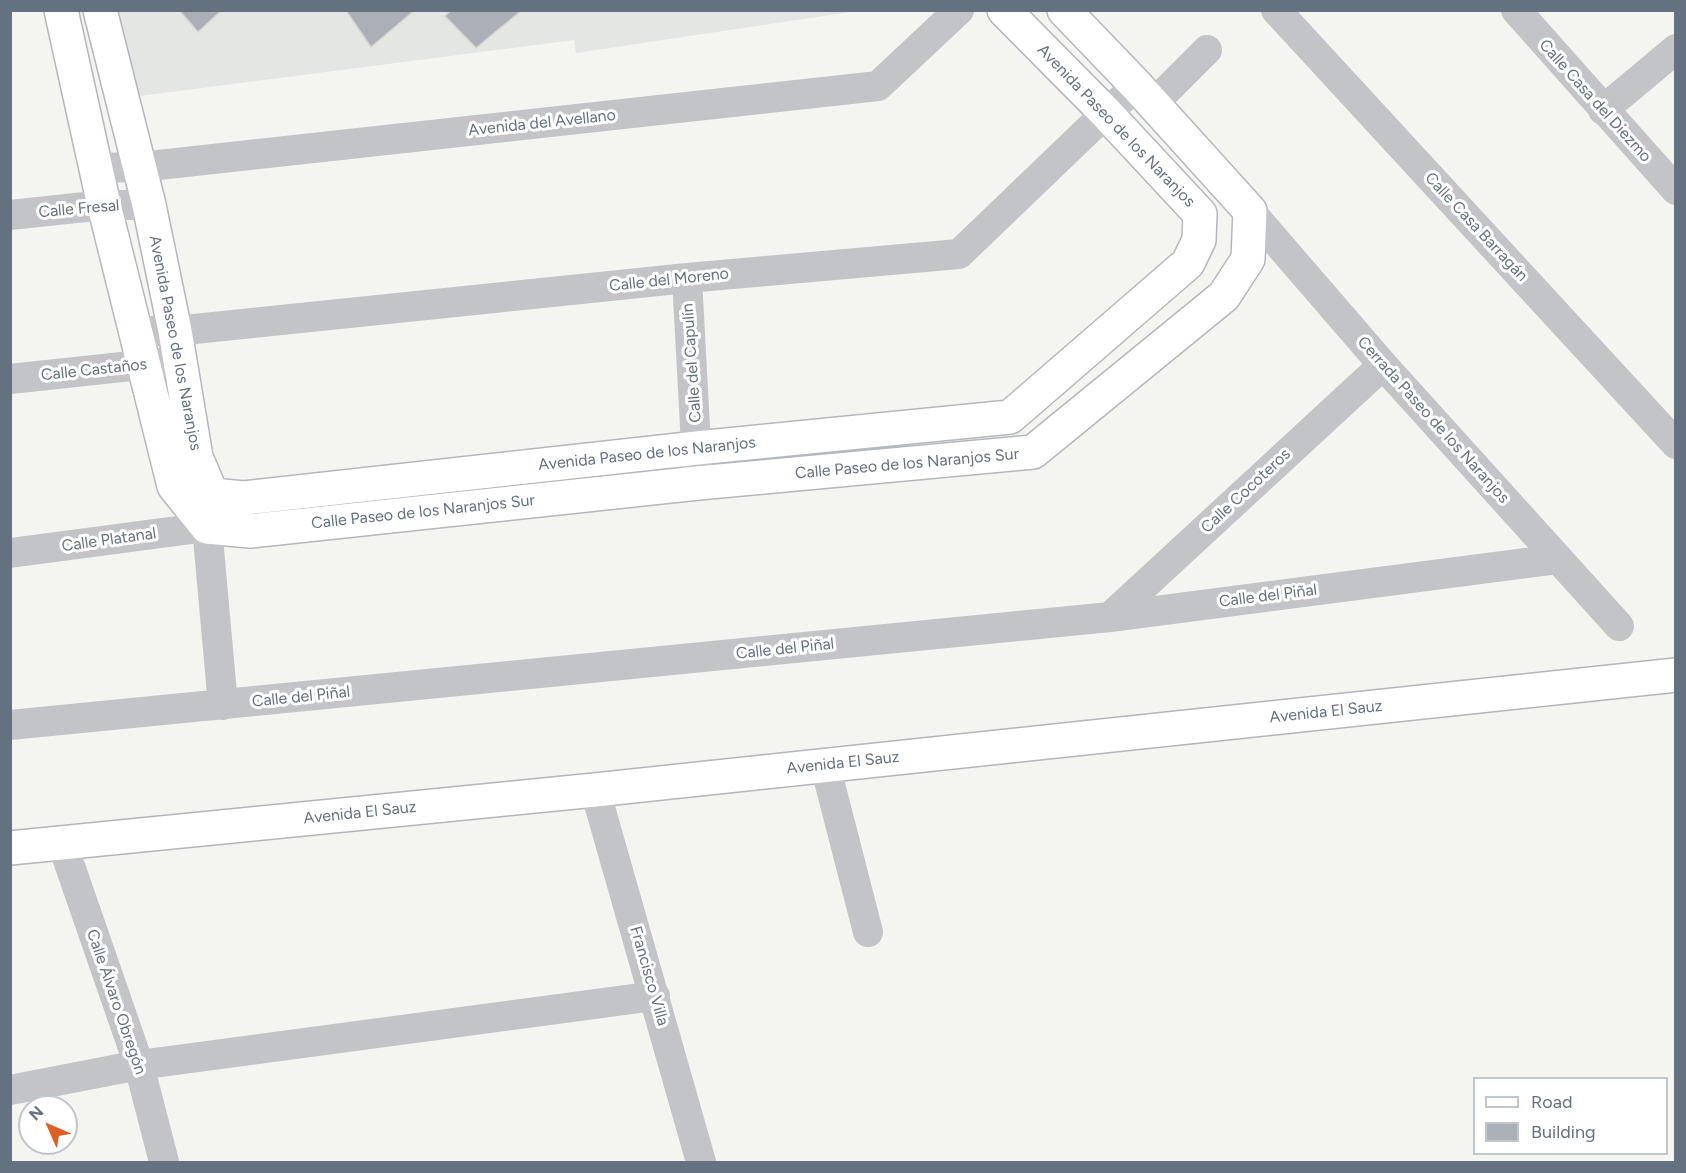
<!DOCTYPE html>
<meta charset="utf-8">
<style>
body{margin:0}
#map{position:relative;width:1686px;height:1173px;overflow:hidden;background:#f4f4f0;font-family:Figtree,sans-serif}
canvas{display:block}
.frame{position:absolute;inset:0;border:12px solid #647180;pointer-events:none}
.legend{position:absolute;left:1473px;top:1077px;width:195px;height:78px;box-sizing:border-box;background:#fff;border:2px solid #c1c6cc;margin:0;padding:8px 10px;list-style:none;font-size:18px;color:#647180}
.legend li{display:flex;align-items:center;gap:12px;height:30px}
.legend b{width:30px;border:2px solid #c1c6cc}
.north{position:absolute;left:18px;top:1095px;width:60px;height:60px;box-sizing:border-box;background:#fff;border:2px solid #c1c6cc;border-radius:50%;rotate:315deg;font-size:16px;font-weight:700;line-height:24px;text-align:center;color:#647180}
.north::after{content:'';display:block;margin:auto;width:21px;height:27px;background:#dd5f27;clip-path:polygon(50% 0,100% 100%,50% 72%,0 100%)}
</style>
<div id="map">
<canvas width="1686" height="1173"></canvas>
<div class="frame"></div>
<ul class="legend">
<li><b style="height:8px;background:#fff"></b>Road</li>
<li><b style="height:16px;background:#aab0b6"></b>Building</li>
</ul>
<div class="north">N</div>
</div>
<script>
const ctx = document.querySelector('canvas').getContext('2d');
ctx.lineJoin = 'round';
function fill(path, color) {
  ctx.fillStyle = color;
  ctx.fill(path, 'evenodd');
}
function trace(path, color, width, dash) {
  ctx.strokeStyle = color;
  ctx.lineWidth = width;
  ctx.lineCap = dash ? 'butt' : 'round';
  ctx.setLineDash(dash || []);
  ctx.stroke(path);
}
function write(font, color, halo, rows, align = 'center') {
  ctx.font = font + ' Figtree,sans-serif';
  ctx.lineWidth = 6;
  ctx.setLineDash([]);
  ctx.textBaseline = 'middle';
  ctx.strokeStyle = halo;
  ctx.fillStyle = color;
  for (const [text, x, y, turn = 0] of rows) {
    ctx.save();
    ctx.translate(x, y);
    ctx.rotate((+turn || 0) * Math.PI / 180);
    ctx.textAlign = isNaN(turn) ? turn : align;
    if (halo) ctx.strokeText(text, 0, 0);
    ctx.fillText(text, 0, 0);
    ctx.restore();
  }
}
fill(new Path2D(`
 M111 11H857L576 53 574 40 132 97Z`), '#e4e6e4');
const building = new Path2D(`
 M179 10H222L198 32Z
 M349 10H415L371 47 347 12Z
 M451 10H522L476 48 445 16Z`);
fill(building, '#aab0b6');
trace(building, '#d5d5d3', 1.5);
const secondary = new Path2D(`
 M61 10 104 205 174 486 207 527 250 531 698 483 1033 452 1224 296 1248 259 1250 211 1137 86 1064 10
 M100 10 149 205 175 331 196 457 212 495 244 498 697 448 1010 417 1188 263 1199 240 1200 214 1106 113 1004 10`);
const primary = new Path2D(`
 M10 848 595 790 1676 675`);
trace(secondary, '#b4b8bc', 36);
trace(primary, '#b2b6ba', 36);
trace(new Path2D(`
 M1276 10 1676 444
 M1516 10 1676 190
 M1153 104 1207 50
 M1603 110 1676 49
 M96 168 140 167 878 86 959 10
 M1250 211 1383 365 1619 626
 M10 215 104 205H149
 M687 278 698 483
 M135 331H175L687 278 959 254 1106 113 1137 86
 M10 379 178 361
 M210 503 207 527 223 705
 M10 553 207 527
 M1110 617 1383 365
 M10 725 1110 617 1557 559
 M825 765 868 932
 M595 790 701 1162
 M62 843 139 1065 164 1162
 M10 1090 139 1065 655 996`), '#c2c4c8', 30);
trace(secondary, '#fff', 33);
trace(primary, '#fff', 33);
write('16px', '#647180', '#fff', [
 ["Calle Casa del Diezmo",1595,101,48],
 ["Avenida del Avellano",542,123,-6],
 ["Avenida Paseo de los Naranjos",1116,126,46],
 ["Calle Fresal",79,209,-5],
 ["Calle Casa Barragán",1476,227,47],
 ["Calle del Moreno",669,280,-6],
 ["Avenida Paseo de los Naranjos",175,343,79],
 ["Calle del Capulín",692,363,-94],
 ["Calle Castaños",94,370,-6],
 ["Cerrada Paseo de los Naranjos",1433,420,48],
 ["Avenida Paseo de los Naranjos",647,454,-6],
 ["Calle Paseo de los Naranjos Sur",907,464,-5],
 ["Calle Cocoteros",1246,491,-43],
 ["Calle Paseo de los Naranjos Sur",423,512,-6],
 ["Calle Platanal",109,540,-8],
 ["Calle del Piñal",1268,596,-7],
 ["Calle del Piñal",785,649,-6],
 ["Calle del Piñal",301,697,-6],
 ["Avenida El Sauz",1326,712,-6],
 ["Avenida El Sauz",843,763,-6],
 ["Avenida El Sauz",360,813,-6],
 ["Francisco Villa",649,976,74],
 ["Calle Álvaro Obregón",116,1002,71]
]);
</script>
